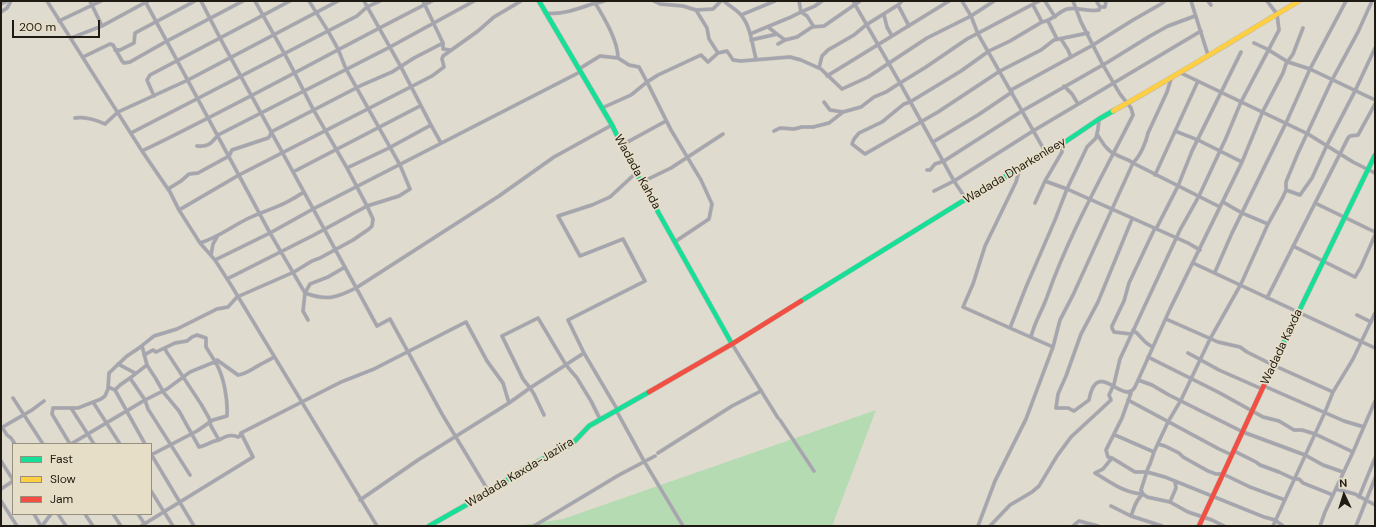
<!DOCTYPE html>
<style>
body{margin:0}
#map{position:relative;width:1376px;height:527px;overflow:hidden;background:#e0dbcf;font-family:"DM Sans",sans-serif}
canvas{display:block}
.frame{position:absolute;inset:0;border:2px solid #1f1b13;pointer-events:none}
.legend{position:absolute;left:12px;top:443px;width:140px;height:72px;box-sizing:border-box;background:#e7dec8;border:1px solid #979080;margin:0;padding:5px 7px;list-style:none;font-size:12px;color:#1f1b13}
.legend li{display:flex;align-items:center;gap:8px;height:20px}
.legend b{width:20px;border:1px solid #979080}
.north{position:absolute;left:1324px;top:475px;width:40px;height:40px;-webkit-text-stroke:3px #e7dec8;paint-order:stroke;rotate:356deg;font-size:11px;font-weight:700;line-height:16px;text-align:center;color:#1f1b13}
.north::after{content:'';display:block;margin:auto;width:14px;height:18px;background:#1f1b13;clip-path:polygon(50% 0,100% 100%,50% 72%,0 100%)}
.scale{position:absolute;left:12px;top:20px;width:88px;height:18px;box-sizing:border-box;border:2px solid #1f1b13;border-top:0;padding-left:5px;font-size:12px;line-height:14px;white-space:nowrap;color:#1f1b13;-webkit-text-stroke:3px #e7dec8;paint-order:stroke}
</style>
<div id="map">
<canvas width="1376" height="527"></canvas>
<div class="frame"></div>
<ul class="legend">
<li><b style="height:5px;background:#16e098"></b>Fast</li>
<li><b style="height:5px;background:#ffcf43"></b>Slow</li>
<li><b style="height:5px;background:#f24e42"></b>Jam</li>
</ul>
<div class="north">N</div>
<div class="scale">200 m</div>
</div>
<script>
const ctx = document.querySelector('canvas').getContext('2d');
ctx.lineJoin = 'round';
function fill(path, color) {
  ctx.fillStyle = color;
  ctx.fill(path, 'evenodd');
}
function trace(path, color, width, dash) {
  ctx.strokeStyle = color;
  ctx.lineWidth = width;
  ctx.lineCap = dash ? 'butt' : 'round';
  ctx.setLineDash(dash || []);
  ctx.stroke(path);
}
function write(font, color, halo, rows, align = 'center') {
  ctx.font = font + ' "DM Sans",sans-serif';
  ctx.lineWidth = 3.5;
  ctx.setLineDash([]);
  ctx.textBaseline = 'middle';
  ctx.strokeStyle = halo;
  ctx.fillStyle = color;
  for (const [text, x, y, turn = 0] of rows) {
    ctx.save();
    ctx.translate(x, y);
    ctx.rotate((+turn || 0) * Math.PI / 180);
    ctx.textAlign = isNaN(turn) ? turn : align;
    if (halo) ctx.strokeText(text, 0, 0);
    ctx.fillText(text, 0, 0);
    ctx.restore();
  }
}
fill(new Path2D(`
 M876 410 832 526H516L563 519Z`), '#b4dbb1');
const street = new Path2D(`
 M47 1 142 151 170 192 179 210 200 243 215 260 231 285 377 526
 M90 1 102 26
 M145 1 270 233 305 293 303 311 308 320
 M201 1 220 38 377 326 390 319 442 414 489 492
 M364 1 401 67 431 125 441 143
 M423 1 443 43
 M594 1C603 16 618 40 618 58
 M654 1 660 4 683 6 696 10 713 9 721 1
 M724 1C729 6 736 9 741 15 751 27 752 44 756 59
 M799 1 801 12 815 6 822 1
 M853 1 900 83 926 67 967 39 1039 1
 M902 1 898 5 909 26
 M962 1 971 16 978 34 1046 153
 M1045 1 1055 17
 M1191 1 1208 55
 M1208 1 1211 5
 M1 4 7 1
 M1033 5 1042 22
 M1100 7H1105L1106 1
 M696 10 707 28 709 39 718 53
 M1 12 7 8 11 1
 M545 13C560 15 575 10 589 5 594 3 599 3 604 1
 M741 15 775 1
 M884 15 887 27 892 36
 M59 21 101 1
 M1048 21 1057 39
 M768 27 777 34
 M1088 33 1054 40 1041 50 1000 71 938 112 865 154 852 144 854 139 859 133 882 122 904 104 910 102 961 71 989 51 1010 41 1042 22C1052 21 1058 12 1067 9 1078 7 1088 12 1099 10L1100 7 1097 2
 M750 34 791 17 801 12 807 16 814 27
 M71 38 102 26 148 1
 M1061 39 1068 50 1071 57
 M751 40 777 34 785 40 778 44
 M785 40 797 37 812 27 824 26 860 1
 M1254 43 1267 49 1288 62 1310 69 1375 100
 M115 50H120L134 43 135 33 195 1
 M83 57 110 44 113 45 122 61 124 63 130 62 167 41 243 1
 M819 68 822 56 828 50 854 35 866 25 898 5
 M579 69 600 56 618 58 629 65 639 67 647 82 658 75 701 55 708 62 718 53 727 51 733 60 741 61 790 57 801 60 821 69 842 89 868 77 927 38 971 16 994 1
 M1181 73 1308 134 1353 162 1375 173
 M827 76 949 1
 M1064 86 1072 94 1078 104
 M1011 90 1093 45 1133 20 1161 4 1165 1
 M154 96 147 80 150 75 290 1
 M824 102 830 110 843 112 861 107 874 97 886 92 900 83 954 181 966 199
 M602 108 631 95 647 82 671 130 701 180 712 204 709 219 676 241
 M75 118C85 116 96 120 105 124L118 112 188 80 338 1
 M774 131 780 128 794 129 802 127H813L829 123 843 112
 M1175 131 1198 140 1242 162
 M131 133 357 16 367 7 380 1
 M1097 134C1102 142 1107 151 1115 154 1121 158 1127 158 1133 163L1220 207
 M933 142 978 115 1012 92
 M622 145 666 121
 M197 146C208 147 211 144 218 135L390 47 474 1
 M142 151C240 104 335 50 432 1
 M347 168 389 148 431 125
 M1020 168 1016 182 985 246 973 284 963 307 1010 328 1026 287 1055 220 1067 189 1087 147 1096 138 1098 129 1099 119
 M927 170H930L935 164 944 161 1022 111 1108 62 1150 36 1168 26 1195 16
 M293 172 420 106
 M1155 175 1198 81
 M1045 181 1067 189 1188 243 1200 250
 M642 182 671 168 723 134
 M168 189 181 181 189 174 198 173 229 156 232 150 268 138 270 136 271 132 362 85 392 72 414 58 443 43V49L450 50
 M1286 190 1300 195 1312 178 1327 145 1355 91 1375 48
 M934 191 954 181 1033 131 1201 31
 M1223 202 1242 213 1268 224
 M1035 203 1045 181 1062 152V144
 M1315 203 1375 232
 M179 210 239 175 432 76 444 67 442 59 443 56 478 31 494 17 521 1
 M1132 219 1098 302 1081 334 1066 376 1058 394 1056 408H1068L1074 411 1089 400C1097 356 1123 407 1135 387L1170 309 1242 162 1263 111 1283 73 1286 64 1293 54 1303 28
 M1156 229 1178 186 1192 151 1241 52
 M200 243C217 238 231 227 247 219 259 213 273 209 285 203 291 200 298 196 304 192
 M1293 246 1355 277 1361 267 1375 235
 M211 255 213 244 217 237
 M215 260 270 233 313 209 580 72
 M1193 263 1375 348
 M345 267 328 277 310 284 305 293C327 301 336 298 356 288L499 196 554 157 612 125
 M1215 272 1232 233 1286 123 1310 69 1346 1
 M227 279 314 235 367 206 399 196 410 189 400 165 346 69 338 49 328 31 309 1
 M1267 298 1348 138 1350 136 1358 135 1375 104
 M1357 315 1371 322
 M1166 319 1218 342 1240 347 1247 352 1273 365 1333 392
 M1010 328 1053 347
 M1133 330C1142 336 1142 342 1153 347
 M1131 334 1114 332 1112 328V326L1124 301 1129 283 1155 228
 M1031 337C1034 323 1042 311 1047 297 1069 234 1103 175 1133 115L1131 108 1120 94 1103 65 1081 22 1073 1
 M732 344 778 418
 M142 346 147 365 156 379 164 393 179 411 199 447C206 446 211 441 219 440
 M165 348 166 351 201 404 209 418 211 426 219 440C226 436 231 434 238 437L240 436 241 433
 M584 353 617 409
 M1188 353 1219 370 1262 389
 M144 355 153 350 156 352 175 343 187 341 192 337 197 335 206 338V347L216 363 217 360 238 375C245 374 249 371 256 367 262 363 268 361 274 357
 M1148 357 1218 392 1263 417 1279 421 1294 430H1302L1315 434 1353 452
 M118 364 135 373
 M147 365 130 378 145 400 148 409 190 475
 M1138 380 1152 385 1169 395 1243 432 1305 455 1323 465 1343 472
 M1264 386 1344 421 1364 427
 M108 387 115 390 120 385 130 378
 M115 390 145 444
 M13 398 43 444
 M1128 400 1219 449 1232 455
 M93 402 120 444
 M71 408 94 444
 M616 410 644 461 683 526
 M600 419 591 401 577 378 566 365 538 318 502 336 523 379 530 388 584 353 568 320 645 281 623 239 580 256 558 216 592 205 610 197 637 172
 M780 420 814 471
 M2 427 7 435 11 438 15 444
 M1 428 32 410 44 401
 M1115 435 1154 452
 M70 444 52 414 53 408H78L101 399 105 396 108 389 109 373 127 356 139 348 154 336 177 329 217 309 228 307 237 297 294 272 312 261 320 258 353 240 369 229 372 226 373 219 367 206 347 168 313 109 288 60 255 1
 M71 444 145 400 167 389 190 372 212 363H216C224 377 228 400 227 416L213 420 197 431 151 455
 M1158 444 1165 446 1179 453 1183 457 1208 471 1216 474H1223L1250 487 1285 500
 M1234 451 1256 462 1260 465 1279 472 1294 479H1299L1303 483 1333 495
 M658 453 732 406 759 392 761 390
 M151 454 194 526
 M1112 458 1108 457 1106 450 1122 418 1131 393H1129
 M1 461 13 480
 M1 489 13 481
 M1336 489 1355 494 1375 505
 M151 491 173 526
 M1359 497 1375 458
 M360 500 418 460 509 403 530 388 534 394 544 415
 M1 501 17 526
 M1170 502 1176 488 1175 482
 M1111 506 1131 516 1162 526
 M34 514 41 526
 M58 514 66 526
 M85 514 93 526
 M113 514 121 526
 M138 514 146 526
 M1131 516C1134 508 1136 499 1143 494 1124 493 1112 483 1095 473L1103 469 1112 458 1135 472H1147L1165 477 1264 517 1275 520 1283 526
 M42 526 51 514
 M141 526 253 457 241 433 341 382 374 369 466 322 487 361 503 383 509 403
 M534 526 619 475 655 456
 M978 526 995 481 1026 419 1053 347 1060 320 1073 295 1133 163C1140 156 1146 143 1148 133L1167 92 1171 79
 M990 526 1010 505 1032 492 1039 486 1057 456 1071 437 1111 400 1109 395 1114 384 1120 359 1180 230 1199 196 1226 138 1241 102 1279 30 1277 14 1267 1
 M1073 526 1079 521 1098 526
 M1224 526 1212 520 1188 512 1170 502 1147 497 1143 494 1141 490 1148 468 1150 464 1154 452 1168 422 1181 400 1210 339 1241 284 1268 224 1283 197 1286 190V182L1298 153 1332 80 1358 32 1372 1
 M1273 526 1325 412 1333 392 1353 359 1375 313
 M1320 526 1325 512 1353 452 1375 401
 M1356 526 1375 478`);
const fast = new Path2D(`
 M539 1 612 125 630 162 732 344
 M801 301 966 199 1062 144 1099 119 1113 111
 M1283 344 1375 155
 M429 526 489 492 523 469 572 444 589 426 649 392`);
const slow = new Path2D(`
 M1113 111C1176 76 1237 38 1299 1`);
const jam = new Path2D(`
 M649 392 732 344 801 301
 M1199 526 1283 344`);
trace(street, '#bcb8af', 4);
trace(fast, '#bcb8af', 5.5);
trace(slow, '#bcb8af', 5.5);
trace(jam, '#bcb8af', 5.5);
trace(street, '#a4a5ae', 3);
trace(fast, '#16e098', 4.5);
trace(slow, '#ffcf43', 4.5);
trace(jam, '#f24e42', 4.5);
write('12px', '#1f1b13', '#e7dec8', [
 ["Wadada Dharkenleey",1015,171,-31],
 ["Wadada Kahda",637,172,61],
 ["Wadada Kaxda",1282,347,-65],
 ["Wadada Kaxda-Jaziira",520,473,-31]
]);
</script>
